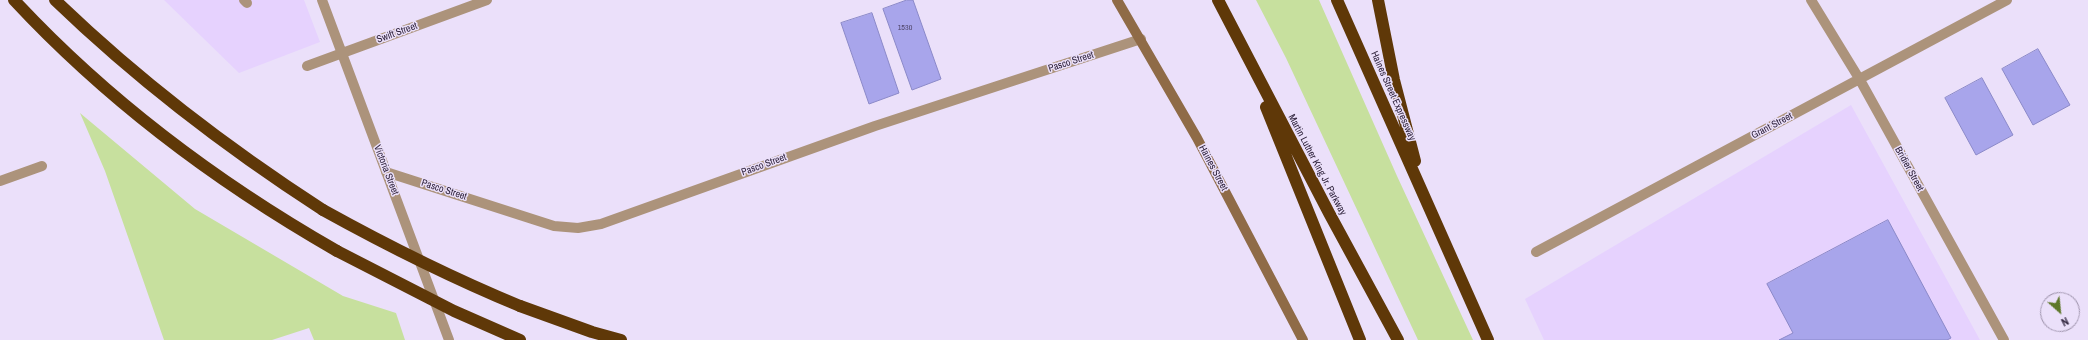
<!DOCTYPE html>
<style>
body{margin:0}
#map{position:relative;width:2088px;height:340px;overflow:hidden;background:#ebe0fa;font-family:"Archivo Narrow",sans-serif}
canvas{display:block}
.north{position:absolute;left:2040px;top:292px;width:40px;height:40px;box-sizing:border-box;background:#ebe0fa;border:1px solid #a095ae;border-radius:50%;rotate:153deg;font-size:11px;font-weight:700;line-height:16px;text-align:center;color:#30243d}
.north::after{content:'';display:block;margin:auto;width:14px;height:18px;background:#5e772a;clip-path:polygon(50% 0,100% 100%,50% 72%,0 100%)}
</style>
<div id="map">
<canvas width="2088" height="340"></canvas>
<div class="north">N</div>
</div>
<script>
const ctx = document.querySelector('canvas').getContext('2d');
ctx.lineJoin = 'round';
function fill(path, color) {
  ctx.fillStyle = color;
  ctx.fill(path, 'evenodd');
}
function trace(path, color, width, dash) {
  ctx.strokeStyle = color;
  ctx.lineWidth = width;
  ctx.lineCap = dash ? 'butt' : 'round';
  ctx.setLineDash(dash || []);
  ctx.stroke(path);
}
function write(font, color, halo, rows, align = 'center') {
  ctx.font = font + ' "Archivo Narrow",sans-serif';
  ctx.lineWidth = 3;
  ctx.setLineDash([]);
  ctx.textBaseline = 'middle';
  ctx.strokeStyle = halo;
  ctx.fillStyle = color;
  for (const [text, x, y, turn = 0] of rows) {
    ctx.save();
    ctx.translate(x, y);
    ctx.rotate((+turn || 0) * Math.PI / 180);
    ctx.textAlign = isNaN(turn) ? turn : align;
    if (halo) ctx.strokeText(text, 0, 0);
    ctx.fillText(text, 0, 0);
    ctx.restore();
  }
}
fill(new Path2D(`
 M164 0H304L320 42 239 73Z
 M1851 105 1980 340H1544L1525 299Z`), '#e6d2fe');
fill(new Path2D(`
 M1256 0H1319L1397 176 1473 340H1418L1286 58Z
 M80 113 195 209 343 296 396 313 405 340H314L309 328 272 340H164L105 171Z`), '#c7e09e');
const building = new Path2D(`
 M907 0H913L941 79 912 90 883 9Z
 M872 13 899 93 869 104 841 23Z
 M2038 49 2070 105 2033 125 2002 69Z
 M1982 78 2013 135 1976 155 1945 98Z
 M1888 220 1951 338 1947 340H1779L1793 333 1767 284Z`);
fill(building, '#a8a5eb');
trace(building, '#8b89c8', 1);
trace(new Path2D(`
 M244 0 247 3`), '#ac937b', 10);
trace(new Path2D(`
 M322 0 449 340
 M1811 0 1860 80 2004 340
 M307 66 487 0
 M386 172 554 226 578 228 601 224 875 126 1141 39
 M0 181 42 166
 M1536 252 2007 0`), '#ac937b', 10);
trace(new Path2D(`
 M1117 0 1197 138 1303 340`), '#8f6b47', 10);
trace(new Path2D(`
 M14 0C107 100 218 183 337 251
 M55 0C138 80 227 148 323 210
 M1218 0 1329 213 1398 340
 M1337 0 1488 340
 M1378 0 1394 80 1415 161
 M1266 107 1360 340
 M520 306 592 332 621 340`), '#5f3808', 12);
trace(new Path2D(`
 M323 210C388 246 452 278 520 306
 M337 251 454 311 520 340`), '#5f3808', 12);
write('8px', '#4e4468', null, [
 ["1530",905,28]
]);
write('10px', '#30243d', '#ebe0fa', [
 ["Swift Street",397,33,-20],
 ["Pasco Street",1071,62,-18],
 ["Haines Street Expressway",1393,96,66],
 ["Grant Street",1772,126,-28],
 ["Pasco Street",764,165,-20],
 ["Martin Luther King Jr. Parkway",1317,165,62],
 ["Haines Street",1213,168,62],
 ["Bridier Street",1909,169,61],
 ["Victoria Street",386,170,69],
 ["Pasco Street",444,190,18]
]);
</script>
